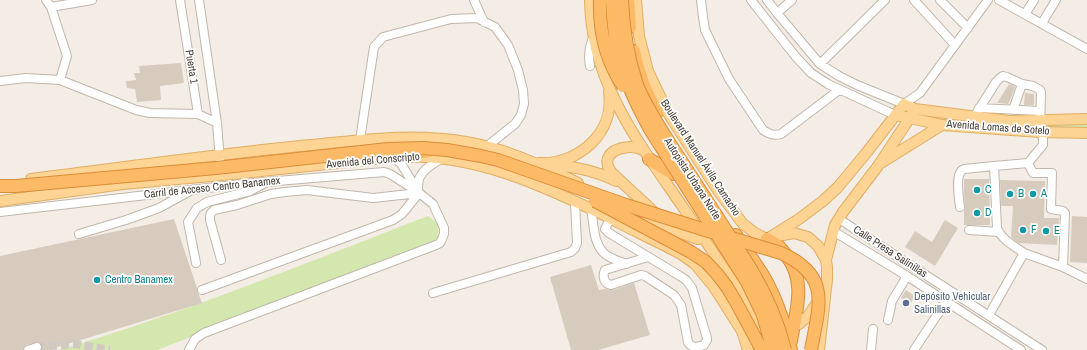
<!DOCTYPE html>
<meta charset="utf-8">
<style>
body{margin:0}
canvas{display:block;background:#f3ede6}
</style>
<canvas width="1087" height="350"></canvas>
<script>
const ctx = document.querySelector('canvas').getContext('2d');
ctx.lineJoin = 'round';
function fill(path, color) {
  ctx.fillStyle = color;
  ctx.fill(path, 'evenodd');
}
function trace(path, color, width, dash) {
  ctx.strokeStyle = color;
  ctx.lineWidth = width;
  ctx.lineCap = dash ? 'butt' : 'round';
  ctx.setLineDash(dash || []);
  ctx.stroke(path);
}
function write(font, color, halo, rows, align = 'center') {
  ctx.font = font + ' "Archivo Narrow",sans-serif';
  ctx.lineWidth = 3.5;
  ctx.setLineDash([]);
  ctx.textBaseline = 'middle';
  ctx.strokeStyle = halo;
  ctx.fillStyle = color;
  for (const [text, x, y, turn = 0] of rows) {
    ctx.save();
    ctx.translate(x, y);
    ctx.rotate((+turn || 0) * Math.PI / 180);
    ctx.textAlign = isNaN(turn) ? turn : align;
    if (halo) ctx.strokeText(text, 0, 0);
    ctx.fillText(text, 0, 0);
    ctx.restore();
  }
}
fill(new Path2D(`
 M936 118 1018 123 1087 122V131L938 122Z
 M428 216C441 224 440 229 436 243L157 350H59C184 313 306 263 428 216Z`), '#d4e7af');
fill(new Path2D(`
 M181 63 184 83 160 86 161 100 137 102 135 89 127 88 126 81 136 80 134 73H140L139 66Z
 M1009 84 1015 87 1011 98 1008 104 999 103H997Z
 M1025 93 1034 94V105H1024Z
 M964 179H989L990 225H964V211L965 207 964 194Z
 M1000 180 1045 181 1044 218H1059L1057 245 1018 243 1011 237 1013 206H1001Z
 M1072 216 1087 217V263L1070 262Z
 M174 219 197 288V292L199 295 202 303 48 350H42V345L38 342 26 345 24 347 23 350H0V256Z
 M945 220 958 228 935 266 905 247 915 231 932 242Z
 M591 265 599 290 605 289 609 290H613L634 283 650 335 598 350H571L550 277Z
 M906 290 915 296 910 304 901 298Z`), '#d7cbbe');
trace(new Path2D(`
 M37 347 77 344 110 350`), '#d0cac3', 8, [8, 4]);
const minor = new Path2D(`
 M46 0 51 7 67 56 60 80
 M180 0 198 114 217 123
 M199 0 217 123 220 161
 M474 0 484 22
 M701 0 703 17 705 30 729 79 763 130C769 134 773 136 781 134L839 90
 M751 0 796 57 811 73 828 84 895 115
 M767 0 777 13 820 64 839 76 857 85 904 104 920 93 988 0
 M914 0 955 45
 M940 0 968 28
 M999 0 1087 49
 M51 7 92 0
 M777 13 792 0
 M1025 14 1034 0
 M1042 23 1056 0
 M820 64 885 0
 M590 66C588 55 589 46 594 36
 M0 81 26 78 60 80 136 110 150 113 198 114
 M979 108 1040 111
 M1013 110 1022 84
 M974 117 996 82 1000 78 1003 76 1007 77 1022 84 1033 86 1040 90 1041 92 1040 132
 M361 144 360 140 374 47 383 37 451 19 477 18 495 27 508 45 518 70 523 90 524 104 521 115 515 124 491 143 488 147
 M1028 163 1043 145V132
 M418 192C418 188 418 183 419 179 423 169 434 163 443 158
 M960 207C959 198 956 180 960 173 961 170 962 170 964 169L994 166
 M591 209C594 224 593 244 605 254 611 259 619 261 626 264
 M0 212 242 184 384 172 390 174 418 192
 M610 219 605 229 609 233 680 276 686 280 692 288 707 338V340L704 345C697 347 692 349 688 342L681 305 674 295 645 276 641 275 611 285C604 284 602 276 605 270L648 257
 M839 219 1042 350
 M969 230 999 232
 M833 231 907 276 1021 350
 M79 234 126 220 159 208 190 191
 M1024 253C1014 246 1001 239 997 228L994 166 1028 163 1033 173H1052L1051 209 1063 211 1065 213 1063 267
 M196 263 188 222 197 208 207 202 250 191 265 183
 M202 290 393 220 402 214 419 193 373 198 307 190 285 192 271 194 237 205 214 210 211 213 210 216V220L221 260
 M433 293 571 252 575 248 577 243 575 202
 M989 315 1024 253 1063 267 1087 279
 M888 320 892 301 907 276
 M28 350 37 347
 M189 350 195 339 204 333 436 245 440 243 442 239 444 234V228L433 204 418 192 402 165 394 157
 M871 350 873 329
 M914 350 949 297`);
const major = new Path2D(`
 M590 0C591 74 628 128 669 187 685 210 701 233 716 257 732 281 752 305 757 334
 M636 0 639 36 648 71 668 113 719 192 743 224 755 233 767 239
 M895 115 942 125 1040 132 1087 133
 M643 150C624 141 595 154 613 174L656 214
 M539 163C578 165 615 133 609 92
 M881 163 942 125
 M553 164C576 168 595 170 616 181
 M31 179C121 168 210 155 300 146 355 141 411 132 466 142 505 148 542 166 578 183
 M0 201 123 184 233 174 394 157C471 152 540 184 608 217 632 230 657 241 681 254L695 264 714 287 742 331 748 350
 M639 214 673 230 698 239
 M777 236 794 233 808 237 818 246 826 260 827 267V280L819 350
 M767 239 799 219 823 201 838 187 867 152 904 104 915 109 1009 121 1087 119
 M826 260 835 225 843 212 878 166 913 113
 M799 324 809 315 818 301`);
const highway = new Path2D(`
 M606 0 607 19 611 41
 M628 0 630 27
 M634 51C638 72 646 93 657 112
 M409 156 421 152 429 151
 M649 159 674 174
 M0 186H16
 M736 235C745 249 755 262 764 277 777 299 785 325 791 350
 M767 239C770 241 774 243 777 245 781 248 783 251 786 255 807 281 796 311 791 341`);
trace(minor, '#c1b7ab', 10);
trace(major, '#e2ae64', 12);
trace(highway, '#dc8d37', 14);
trace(minor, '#fff', 8);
trace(major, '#fdd494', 10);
trace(highway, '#fcba67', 12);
const highwayBridge = new Path2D(`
 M600 0C599 31 606 61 623 86
 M612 0C613 16 614 33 617 49 623 78 637 106 651 131L747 282 763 315 773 350
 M622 0C623 29 628 57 637 85 644 102 655 120 665 136L751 269C766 294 778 321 785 350
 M16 186 216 168 388 149 424 148 447 150 481 156 498 160 626 205 705 230 781 253C832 276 819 305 811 350
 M595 201 691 252 706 262 718 275 727 287 736 302 762 350`);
trace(highwayBridge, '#dc8d37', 14, []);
trace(highwayBridge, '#fcba67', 12);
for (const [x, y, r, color] of [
 [977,190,4,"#0f9aa8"],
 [1010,194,4,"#0f9aa8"],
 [1033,194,4,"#0f9aa8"],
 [977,213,4,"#0f9aa8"],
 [1023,230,4,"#0f9aa8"],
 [1046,231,4,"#0f9aa8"],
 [97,280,4,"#0f9aa8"],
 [906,303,4,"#5c6f8a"]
]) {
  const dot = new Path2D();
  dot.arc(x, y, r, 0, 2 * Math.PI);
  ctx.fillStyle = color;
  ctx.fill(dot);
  trace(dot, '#fff', 1.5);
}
write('11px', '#453d35', '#fff', [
 ["Puerta 1",191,67,81],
 ["Avenida Lomas de Sotelo",998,128,4],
 ["Boulevard Manuel Ávila Camacho",700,158,57],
 ["Avenida del Conscripto",373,161,-5],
 ["Autopista Urbana Norte",692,179,57],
 ["Carril de Acceso Centro Banamex",212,188,-6],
 ["Calle Presa Salinillas",890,252,33]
]);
write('11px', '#0d838f', '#fff', [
 ["C",985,190],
 ["B",1018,194],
 ["A",1041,194],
 ["D",985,213],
 ["F",1031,230],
 ["E",1054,231],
 ["Centro Banamex",105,280]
], 'left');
write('11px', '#4e5e75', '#fff', [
 ["Depósito Vehicular",914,297],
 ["Salinillas",914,310]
], 'left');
</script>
